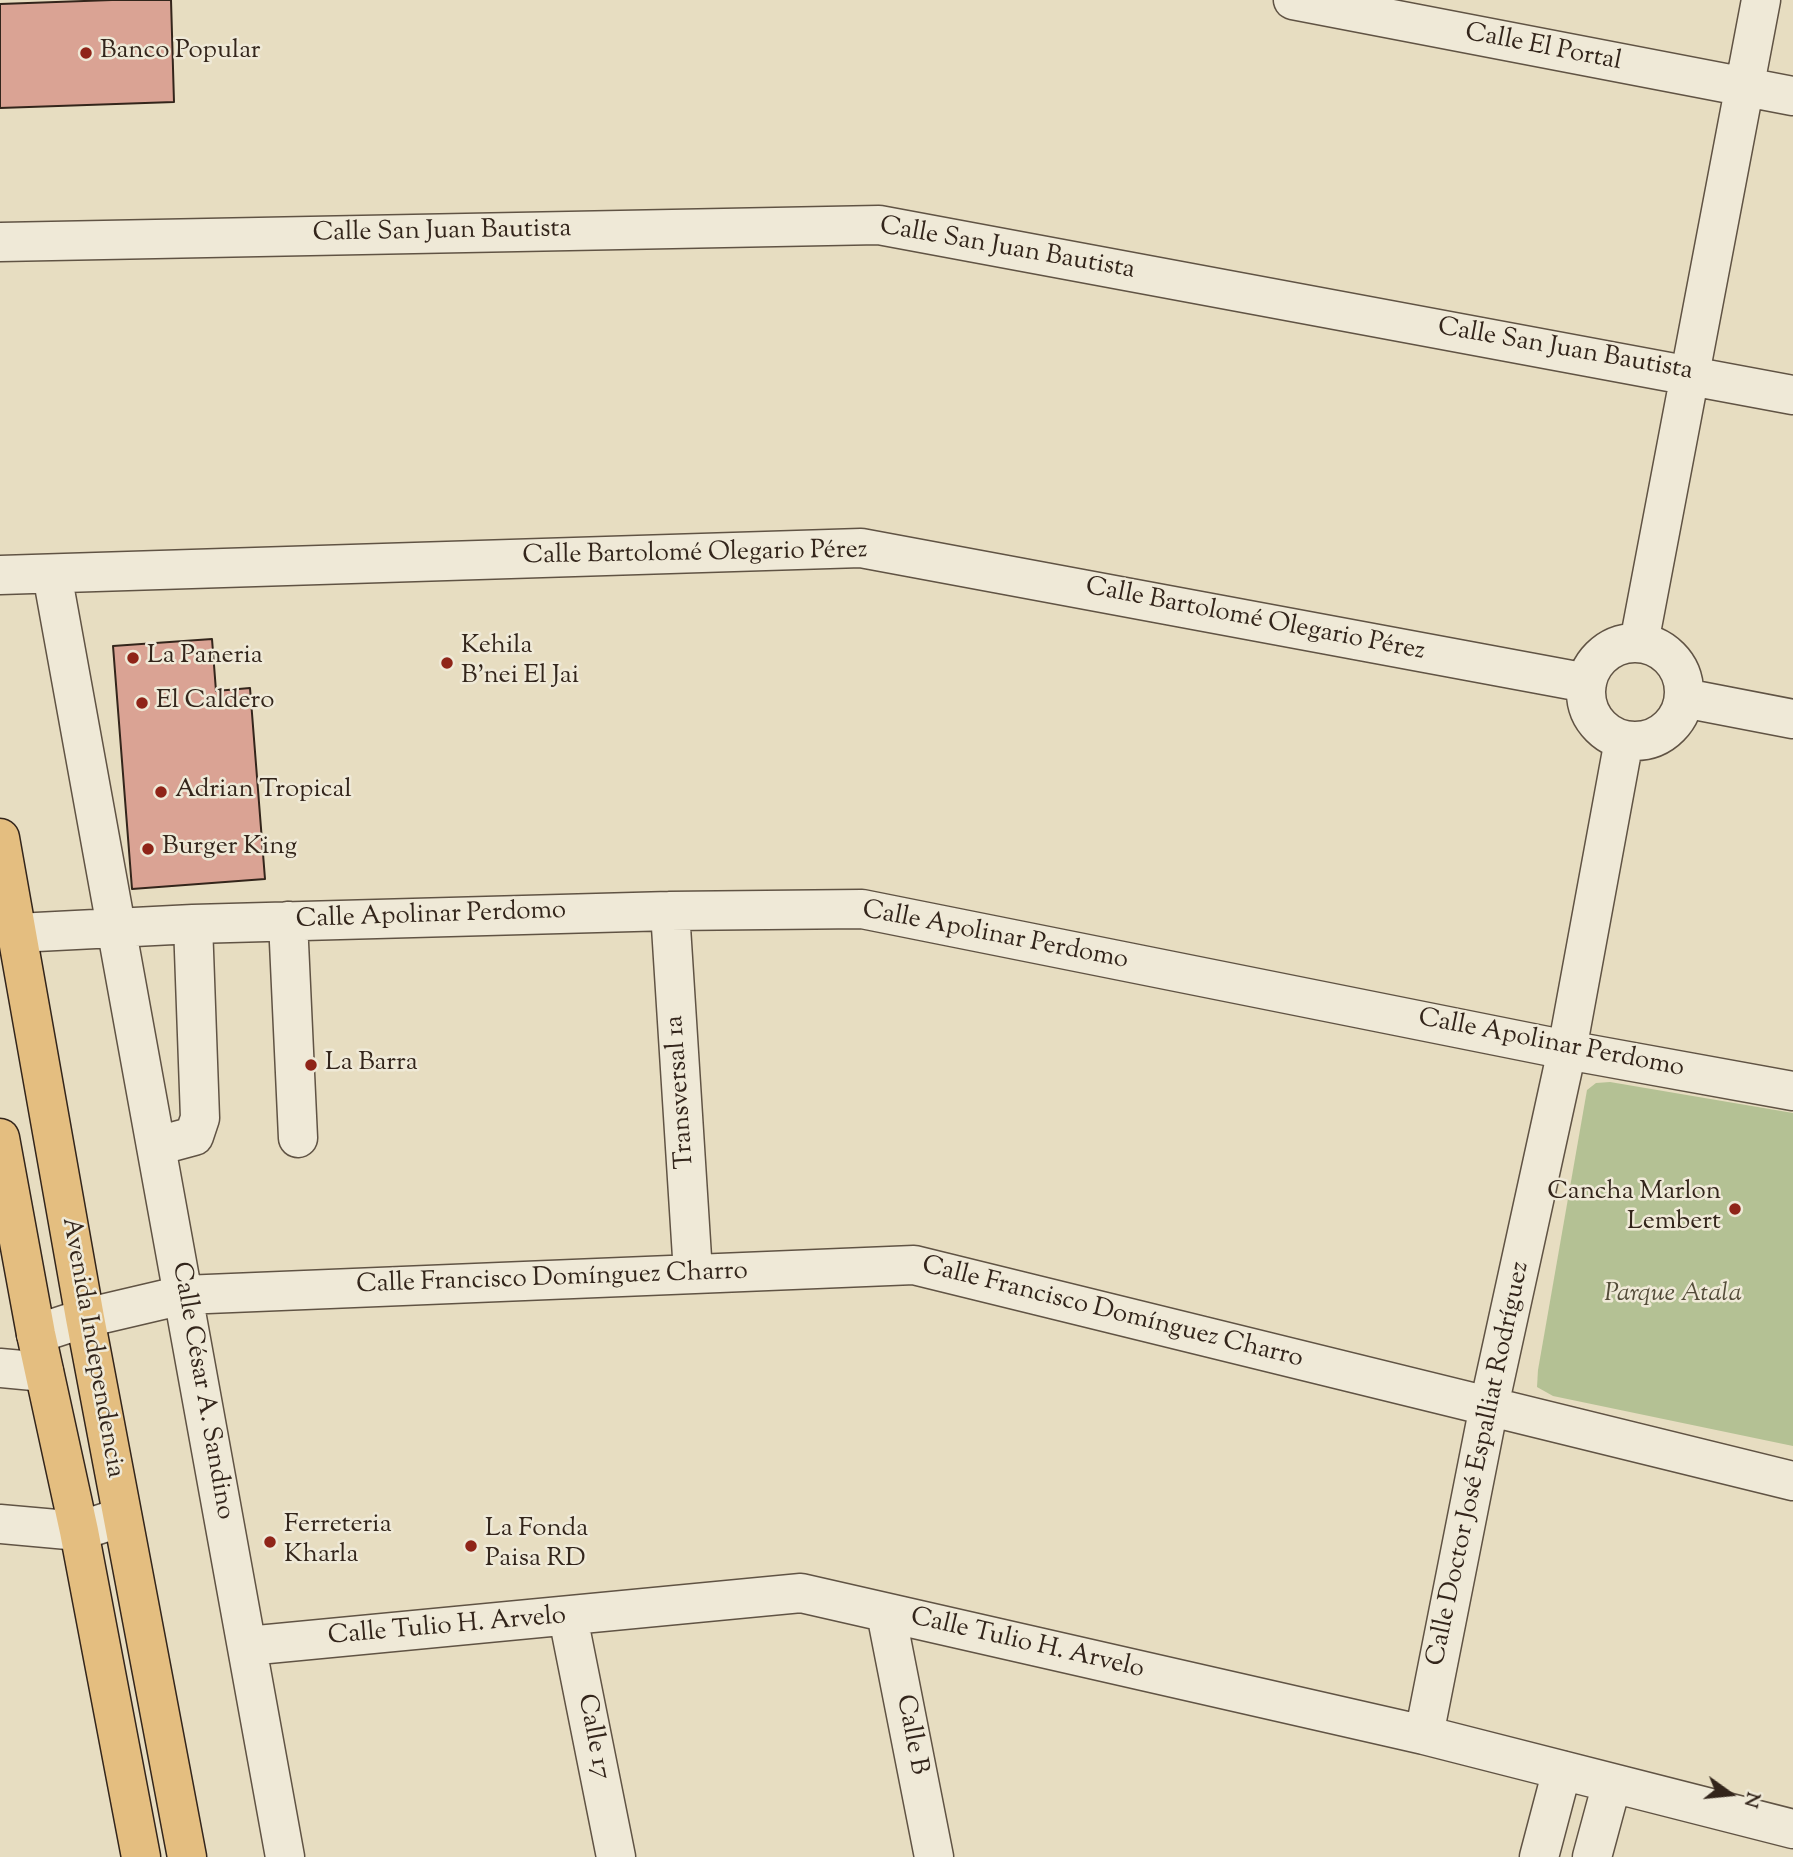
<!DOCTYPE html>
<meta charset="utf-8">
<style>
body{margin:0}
#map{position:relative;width:1793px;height:1857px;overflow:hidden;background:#e7ddc1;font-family:"Sorts Mill Goudy",serif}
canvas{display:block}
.north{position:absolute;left:1695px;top:1759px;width:70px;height:70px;-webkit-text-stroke:5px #efe9d7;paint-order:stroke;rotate:105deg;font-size:19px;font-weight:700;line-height:28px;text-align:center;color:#33251b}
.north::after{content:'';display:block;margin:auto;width:24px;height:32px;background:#33251b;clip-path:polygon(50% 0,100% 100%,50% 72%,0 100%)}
</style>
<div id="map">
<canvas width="1793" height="1857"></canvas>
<div class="north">N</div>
</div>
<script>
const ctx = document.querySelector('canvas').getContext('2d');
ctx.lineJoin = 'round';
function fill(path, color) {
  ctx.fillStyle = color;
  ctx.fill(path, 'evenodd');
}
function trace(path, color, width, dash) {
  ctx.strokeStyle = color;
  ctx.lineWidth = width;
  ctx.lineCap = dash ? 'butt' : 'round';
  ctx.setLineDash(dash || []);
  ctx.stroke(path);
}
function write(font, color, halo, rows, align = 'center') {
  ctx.font = font + ' "Sorts Mill Goudy",serif';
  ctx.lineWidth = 5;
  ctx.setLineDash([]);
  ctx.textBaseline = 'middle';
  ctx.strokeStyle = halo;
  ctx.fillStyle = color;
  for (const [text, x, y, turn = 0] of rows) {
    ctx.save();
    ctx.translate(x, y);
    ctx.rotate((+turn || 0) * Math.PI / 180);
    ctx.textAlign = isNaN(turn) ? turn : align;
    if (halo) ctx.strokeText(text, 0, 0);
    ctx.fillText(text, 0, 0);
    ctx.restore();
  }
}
fill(new Path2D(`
 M1610 1082 1793 1113V1446L1553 1396 1537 1387 1538 1370 1587 1090 1596 1083Z`), '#b4c194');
const building = new Path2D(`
 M112 0H171L174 102 0 108V4Z
 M212 639 216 691 250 688 265 879 132 889 113 646Z`);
fill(building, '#daa394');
trace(building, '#33251b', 2);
const minor = new Path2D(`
 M1293 0 1793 96
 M0 242 879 225 1793 395
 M52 574 285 1857
 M0 575 861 548 1587 683
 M1639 643 1761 0
 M1586 692a49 49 0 1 1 98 0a49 49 0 1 1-98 0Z
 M1684 698 1793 719
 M670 911 693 1273
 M288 921 298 1138
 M17 933 193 924 670 911 862 909 1567 1050 1793 1091
 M157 1146 194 1136 200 1118 193 924
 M36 1334 85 1318 183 1295 914 1265 1793 1481
 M0 1368 44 1372
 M0 1524 79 1531 122 1517
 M886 1613 934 1857
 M568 1617 616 1857
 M247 1646 801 1593 1424 1735 1793 1829
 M1424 1735 1489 1406 1567 1050 1624 740
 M1539 1857 1562 1770
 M1592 1857 1612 1783`);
const major = new Path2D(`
 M0 838 85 1318 187 1857
 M0 1138 36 1334 79 1531 141 1857`);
trace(minor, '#605344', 41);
trace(major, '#33251b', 41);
trace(minor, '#efe9d7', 38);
trace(major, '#e4be80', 38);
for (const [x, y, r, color] of [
 [86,53,7,"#8f2418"],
 [133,658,7,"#8f2418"],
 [447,663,7,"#8f2418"],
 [142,703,7,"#8f2418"],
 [161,792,7,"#8f2418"],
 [148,849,7,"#8f2418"],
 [311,1065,7,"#8f2418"],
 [1735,1209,7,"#8f2418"],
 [270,1542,7,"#8f2418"],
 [471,1546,7,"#8f2418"]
]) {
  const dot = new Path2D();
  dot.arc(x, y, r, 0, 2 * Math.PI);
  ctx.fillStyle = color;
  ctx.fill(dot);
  trace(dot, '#efe9d7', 2.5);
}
write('26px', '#33251b', '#efe9d7', [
 ["Calle El Portal",1543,49,11],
 ["Calle San Juan Bautista",442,233,-1],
 ["Calle San Juan Bautista",1007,250,10],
 ["Calle San Juan Bautista",1565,351,10],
 ["Calle Bartolomé Olegario Pérez",695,555,-1],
 ["Calle Bartolomé Olegario Pérez",1255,621,11],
 ["Calle Apolinar Perdomo",431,917,-2],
 ["Calle Apolinar Perdomo",995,937,11],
 ["Calle Apolinar Perdomo",1551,1045,11],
 ["Transversal 1a",682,1092,-94],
 ["Calle Francisco Domínguez Charro",552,1280,-2],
 ["Calle Francisco Domínguez Charro",1112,1314,14],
 ["Avenida Independencia",91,1348,80],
 ["Calle César A. Sandino",201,1391,80],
 ["Calle Doctor José Espalliat Rodríguez",1480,1464,-78],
 ["Calle Tulio H. Arvelo",447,1628,-5],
 ["Calle Tulio H. Arvelo",1027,1645,13],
 ["Calle B",910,1735,79],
 ["Calle 17",592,1737,79]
]);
write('26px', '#33251b', '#efe9d7', [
 ["Banco Popular",100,53],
 ["Kehila",461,648],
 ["B'nei El Jai",461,678],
 ["La Paneria",147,658],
 ["El Caldero",156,703],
 ["Adrian Tropical",175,792],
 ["Burger King",162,849],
 ["La Barra",325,1065],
 ["Cancha Marlon",1721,1194,"right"],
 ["Lembert",1721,1224,"right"],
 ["Ferreteria",284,1527],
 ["Kharla",284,1557],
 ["La Fonda",485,1531],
 ["Paisa RD",485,1561]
], 'left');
write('italic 26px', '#534c39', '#efe9d7', [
 ["Parque Atala",1673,1296]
]);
</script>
